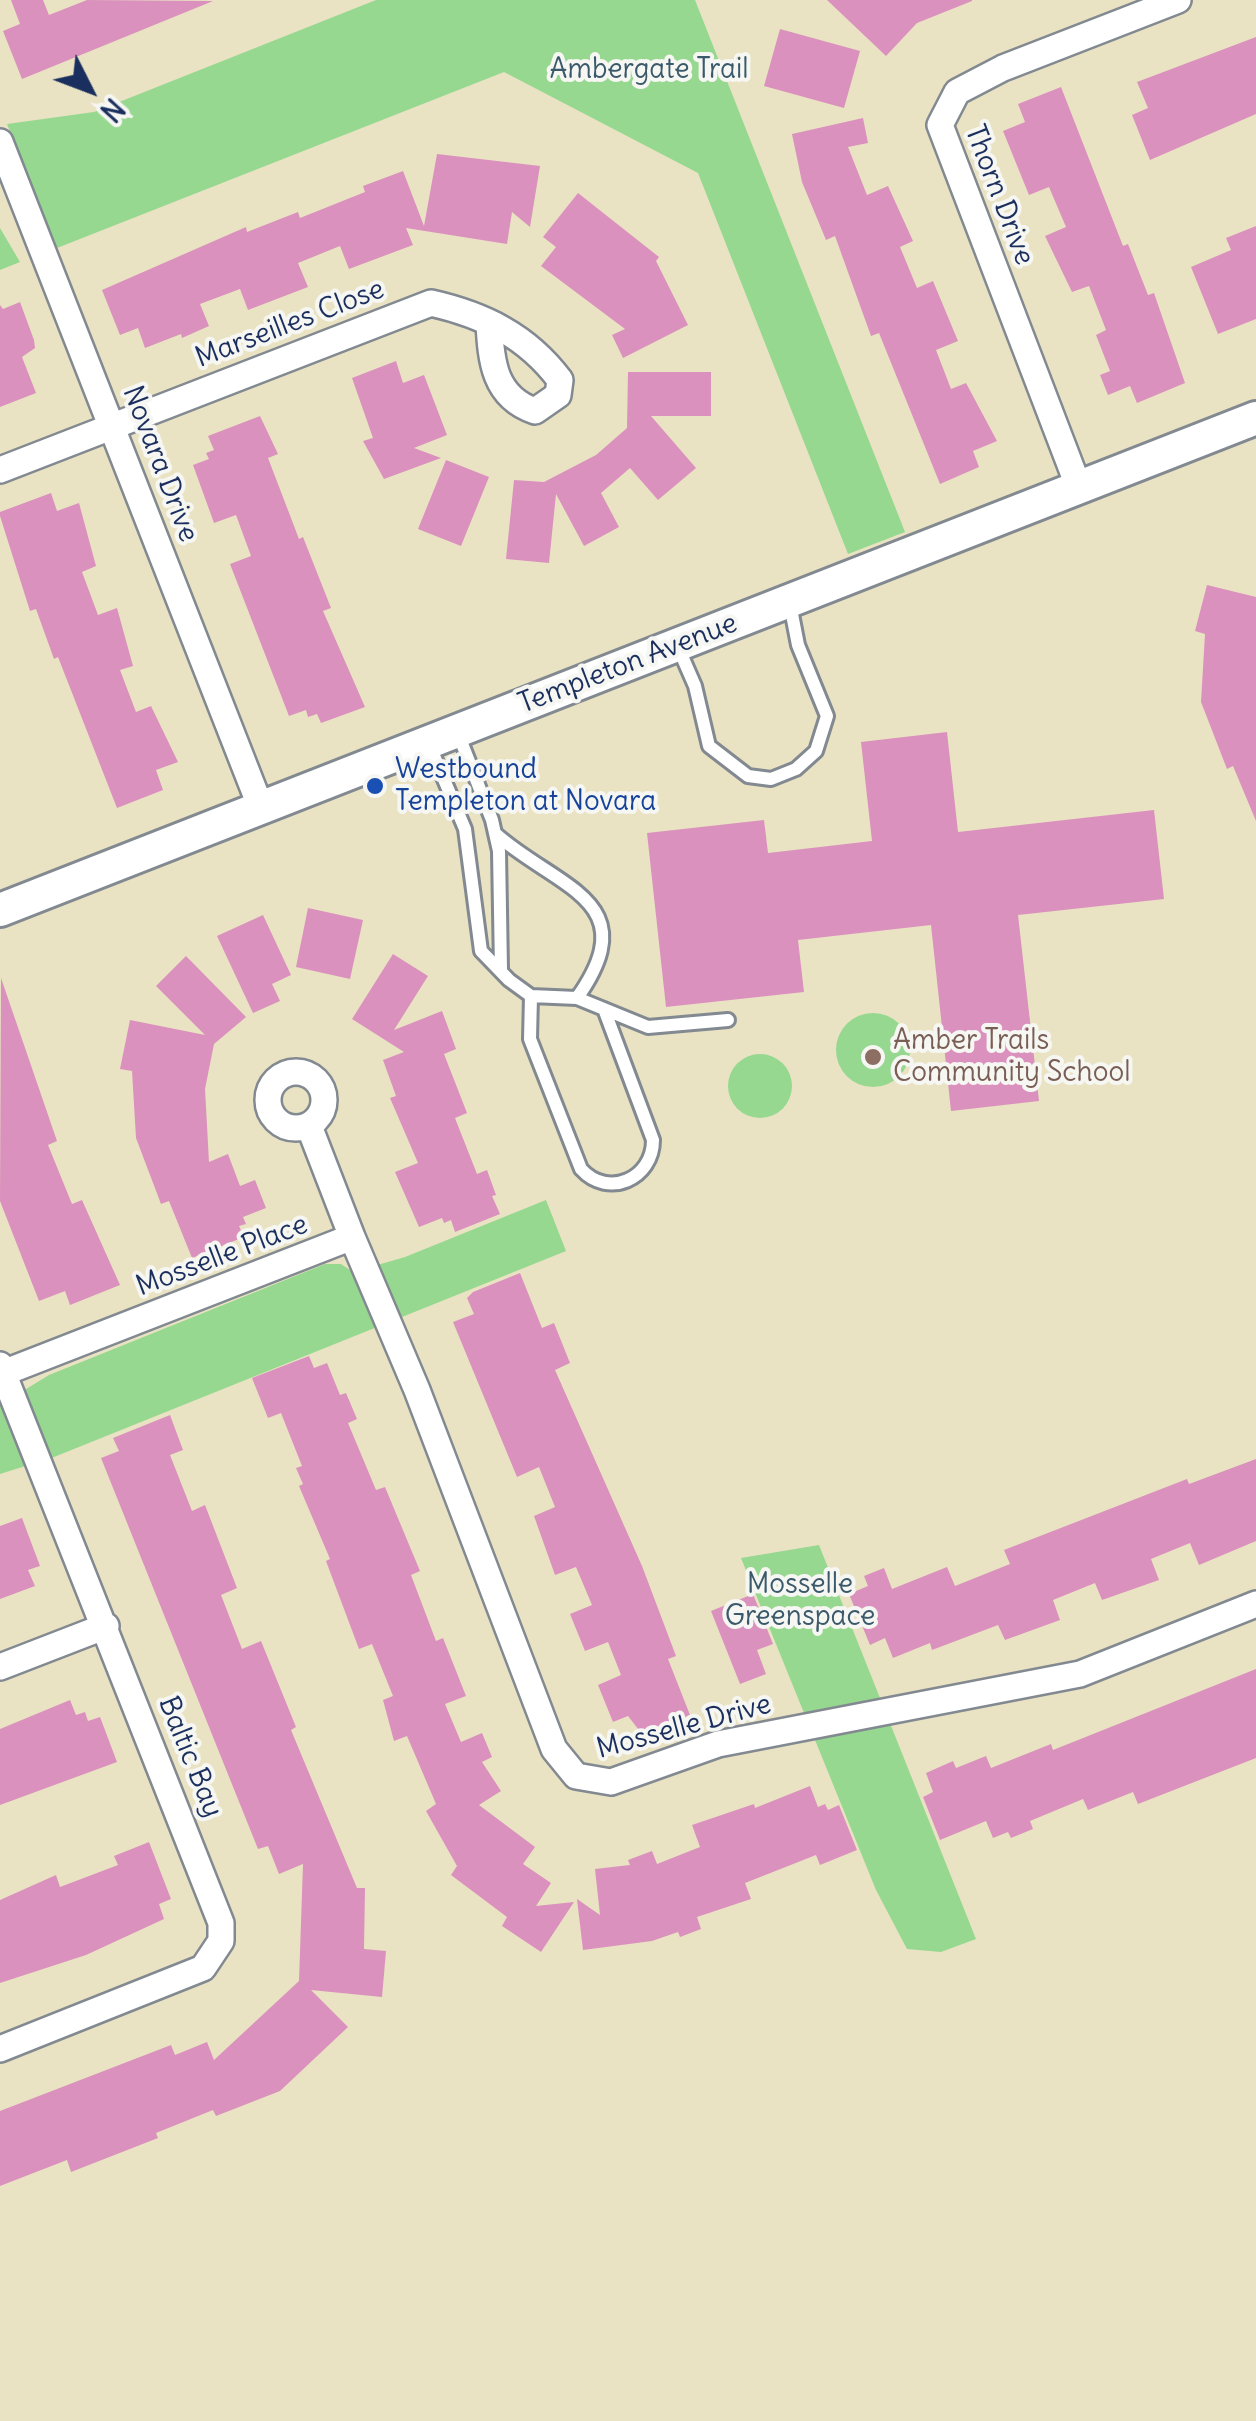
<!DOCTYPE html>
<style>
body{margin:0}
#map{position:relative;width:1256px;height:2421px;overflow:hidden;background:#e9e3c3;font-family:Delius,sans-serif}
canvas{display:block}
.north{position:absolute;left:40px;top:40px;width:100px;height:100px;-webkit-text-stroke:8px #f6f6f2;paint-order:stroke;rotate:132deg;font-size:28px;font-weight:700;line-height:40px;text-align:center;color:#1b2f5e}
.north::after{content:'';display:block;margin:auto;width:35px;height:45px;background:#1b2f5e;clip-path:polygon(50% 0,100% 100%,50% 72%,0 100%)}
</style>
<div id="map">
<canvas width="1256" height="2421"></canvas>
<div class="north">N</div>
</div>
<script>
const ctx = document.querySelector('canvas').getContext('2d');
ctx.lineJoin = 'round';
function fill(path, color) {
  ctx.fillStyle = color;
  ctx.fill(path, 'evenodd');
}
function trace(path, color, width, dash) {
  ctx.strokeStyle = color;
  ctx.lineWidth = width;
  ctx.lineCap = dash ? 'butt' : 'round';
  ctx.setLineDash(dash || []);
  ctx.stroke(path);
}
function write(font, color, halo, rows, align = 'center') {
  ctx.font = font + ' Delius,sans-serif';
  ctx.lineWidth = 8;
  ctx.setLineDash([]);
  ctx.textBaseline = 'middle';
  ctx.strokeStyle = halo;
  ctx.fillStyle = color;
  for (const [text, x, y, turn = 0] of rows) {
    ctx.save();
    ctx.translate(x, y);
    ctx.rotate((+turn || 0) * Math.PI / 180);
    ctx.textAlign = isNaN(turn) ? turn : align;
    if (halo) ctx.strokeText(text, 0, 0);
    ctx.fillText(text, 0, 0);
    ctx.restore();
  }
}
fill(new Path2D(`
 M376 0H695L905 532 848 554 698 173 504 72 57 248 7 124 94 112Z
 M0 228 20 262 0 270Z
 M836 1050a37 37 0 1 1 74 0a37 37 0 1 1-74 0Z
 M728 1086a32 32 0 1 1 64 0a32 32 0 1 1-64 0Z
 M546 1200 566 1251 54 1457 0 1474V1405L49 1375 325 1264H341L353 1272 405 1257Z
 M819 1545 976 1939 941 1952 907 1949 876 1890 741 1558Z`), '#96d890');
fill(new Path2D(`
 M11 0H43L49 15 87 0 213 1 22 79 3 31 20 24Z
 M827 0H972V1L917 23 886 56Z
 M780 29 860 51 844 108 764 86Z
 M1256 37V114L1150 160 1132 115 1148 108 1137 82Z
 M1061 87 1123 246 1128 244 1148 295 1154 293 1185 383 1137 403 1130 386 1108 395 1100 375 1110 371 1096 335 1106 330 1089 286 1072 292 1045 236 1066 227 1049 187 1029 195 1003 131 1025 122 1018 104Z
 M863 118 868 143 848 147 867 195 888 186 913 241 900 247 917 288 933 281 958 341 936 350 951 389 966 383 997 441 973 451 979 467 940 484 879 333 871 336 835 236 826 240 802 182 792 134Z
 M437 154 540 166 530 227 512 212 507 244 406 228 413 245 349 269 340 246 298 263 308 287 248 310 240 289 200 304 209 326 182 338 181 334 145 348 138 328 120 335 102 290 246 227 247 232 298 212 300 218 365 192 363 186 403 171 424 226Z
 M578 193 659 257 656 261 688 325 623 358 612 335 625 329 541 266 556 247 543 237Z
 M1256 226V319L1218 334 1191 267 1231 250 1226 238Z
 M20 302 34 340 35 348 22 357 36 393 0 407V305L3 309Z
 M396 361 403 383 424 375 447 435 414 448 441 458 384 479 363 441 373 438 352 378Z
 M628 372H711V416H651L696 468 658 500 630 468 601 493 619 527 584 546 556 494 549 563 506 559 514 480 544 482 596 455 627 428Z
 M260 416 278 454 268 458 291 518 299 539 303 537 331 608 323 611 365 707 321 723 317 714 308 717 306 710 289 716 230 564 251 556 236 515 214 523 193 465 209 459 206 453 214 450 208 436Z
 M446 460 489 477 461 546 418 529Z
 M51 493 57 511 79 503 96 566 82 572 98 615 117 608 133 666 120 670 136 712 151 706 178 762 156 770 163 790 117 808 58 657 54 659 36 609 30 611 0 516V512Z
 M1207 585 1256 597V821L1233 766 1227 769 1201 702 1205 634 1195 631Z
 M947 732 958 832 1154 810 1164 899 1018 915 1039 1101 951 1111 931 925 798 940 804 992 666 1007 647 833 764 820 768 853 872 841 861 742Z
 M308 908 363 920 350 979 296 967Z
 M263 915 291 975 272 984 280 1001 253 1013 217 936Z
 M393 954 428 976 394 1030 442 1011 456 1049 444 1054 467 1113 455 1118 477 1174 487 1170 496 1195 492 1196 500 1214 455 1232 451 1220 444 1223 442 1218 419 1227 395 1172 418 1163 390 1098 396 1096 383 1060 404 1052 352 1019Z
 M186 956 246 1017 214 1044 205 1089 209 1162 228 1154 240 1186 255 1180 266 1208 243 1217 246 1224 239 1226 244 1237 192 1258 169 1201 161 1204 136 1138 132 1071 120 1069 130 1020 205 1035 156 986Z
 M1 978 57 1141 48 1145 72 1204 82 1200 120 1285 70 1305 65 1291 39 1301 0 1201Z
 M520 1273 542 1328 554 1323 570 1363 555 1370 642 1566 676 1656 668 1659 690 1715 642 1734 628 1716 613 1722 598 1685 621 1675 608 1642 585 1651 570 1614 592 1605 576 1567 555 1575 534 1516 555 1507 539 1467 517 1477 453 1322 474 1314 467 1298 473 1292Z
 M309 1356 314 1368 327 1363 340 1395 346 1393 357 1419 348 1423 376 1490 385 1487 420 1571 411 1575 436 1641 443 1638 466 1696 445 1704 461 1742 482 1733 492 1757 482 1762 501 1791 479 1805 535 1847 523 1864 551 1883 536 1906 574 1902 541 1952 502 1926 507 1917 451 1875 457 1866 426 1811 436 1804 407 1736 394 1741 383 1700 393 1696 372 1644 359 1649 326 1561 330 1559 299 1486 303 1484 296 1468 302 1466 281 1413 268 1418 252 1378Z
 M170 1415 183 1450 170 1455 192 1511 205 1505 237 1588 221 1595 242 1649 261 1641 296 1727 291 1730 357 1888H365L364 1949 386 1951 382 1997 311 1990 348 2027 280 2091 216 2116 213 2110 156 2133 158 2138 71 2172 67 2160 0 2186V2111L171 2045 175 2055 207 2042 214 2060 299 1981 303 1864 279 1874 268 1846 258 1849 101 1458 119 1451 113 1438Z
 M1256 1459V1541L1199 1565 1190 1543 1151 1559 1159 1580 1102 1600 1095 1583 1053 1600 1060 1620 1005 1640 998 1625 932 1650 930 1643 893 1658 885 1638 870 1645 849 1594 868 1586 864 1576 884 1568 892 1589 947 1567 955 1586 1010 1564 1004 1550 1187 1479 1189 1484Z
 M22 1518 40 1566 28 1570 35 1586 0 1599V1526Z
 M753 1594 773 1644 757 1650 766 1674 740 1684 711 1611Z
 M1256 1669V1758L1138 1804 1133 1792 1088 1810 1083 1799 1030 1821 1033 1829 1011 1838 1008 1832 993 1838 986 1821 940 1840 923 1797 933 1792 926 1773 953 1761 956 1768 986 1756 991 1768 1051 1744 1053 1750Z
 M70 1700 76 1715 85 1712 88 1721 100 1717 117 1762 0 1805V1729Z
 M810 1786 818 1807 825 1804 828 1810 839 1805 857 1850 820 1865 816 1855 745 1883 751 1899 697 1917 701 1929 680 1937 678 1932 652 1941 583 1950 577 1899 600 1915 595 1869 630 1865 628 1860 652 1851 657 1864 700 1847 692 1825 754 1804 755 1808Z
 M149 1842 171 1899 159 1904 164 1919 86 1955 0 1983V1900L56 1875 60 1887 118 1865 114 1856Z`), '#db91bd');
const service = new Path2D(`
 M678 647 695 686 709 746 748 776 771 779 796 769 816 751 827 716 798 645 790 604
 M457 731 492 820 499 851 501 970
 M429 744 465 829 481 951 509 980 531 996 577 998 648 1027 728 1020
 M497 835C559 889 646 901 577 998
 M531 996 530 1039 581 1169C608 1199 653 1179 653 1140L604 1009`);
const minor = new Path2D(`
 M0 142 261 808
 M0 470 431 303C484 315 527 336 560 380L558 395 535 411C494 397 491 361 489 323
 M1079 488 940 125 957 92 1003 68 1178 0
 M268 1100a28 28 0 1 1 56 0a28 28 0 1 1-56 0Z
 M352 1237 417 1390 554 1749 576 1776 611 1782 718 1744 1080 1674 1256 1604
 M0 1365 221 1923V1941L203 1968 0 2049
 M3 1373 352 1237 309 1126
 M0 1667 106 1626`);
const tertiary = new Path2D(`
 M0 910 1256 418`);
trace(service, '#828990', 18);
trace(minor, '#828990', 30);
trace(tertiary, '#828990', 38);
trace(service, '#fff', 12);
trace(minor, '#fff', 25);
trace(tertiary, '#fff', 32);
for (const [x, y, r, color] of [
 [375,786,10,"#1a4fb4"],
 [873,1057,10,"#8d6e63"]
]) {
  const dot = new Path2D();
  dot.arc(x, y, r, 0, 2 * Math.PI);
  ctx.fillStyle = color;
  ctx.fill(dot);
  trace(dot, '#f6f6f2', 4);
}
write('28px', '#3a596a', '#f6f6f2', [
 ["Ambergate Trail",649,70],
 ["Mosselle",800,1585],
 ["Greenspace",800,1617]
]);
write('28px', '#1b2f5e', '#f6f6f2', [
 ["Thorn Drive",999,195,69],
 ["Marseilles Close",290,324,-21],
 ["Novara Drive",160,464,69],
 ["Templeton Avenue",628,664,-21],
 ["Mosselle Place",222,1256,-21],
 ["Mosselle Drive",684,1727,-15],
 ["Baltic Bay",190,1757,68]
]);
write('28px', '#164399', '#f6f6f2', [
 ["Westbound",395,770],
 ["Templeton at Novara",395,802]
], 'left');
write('28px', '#785e54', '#f6f6f2', [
 ["Amber Trails",893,1041],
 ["Community School",893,1073]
], 'left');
</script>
